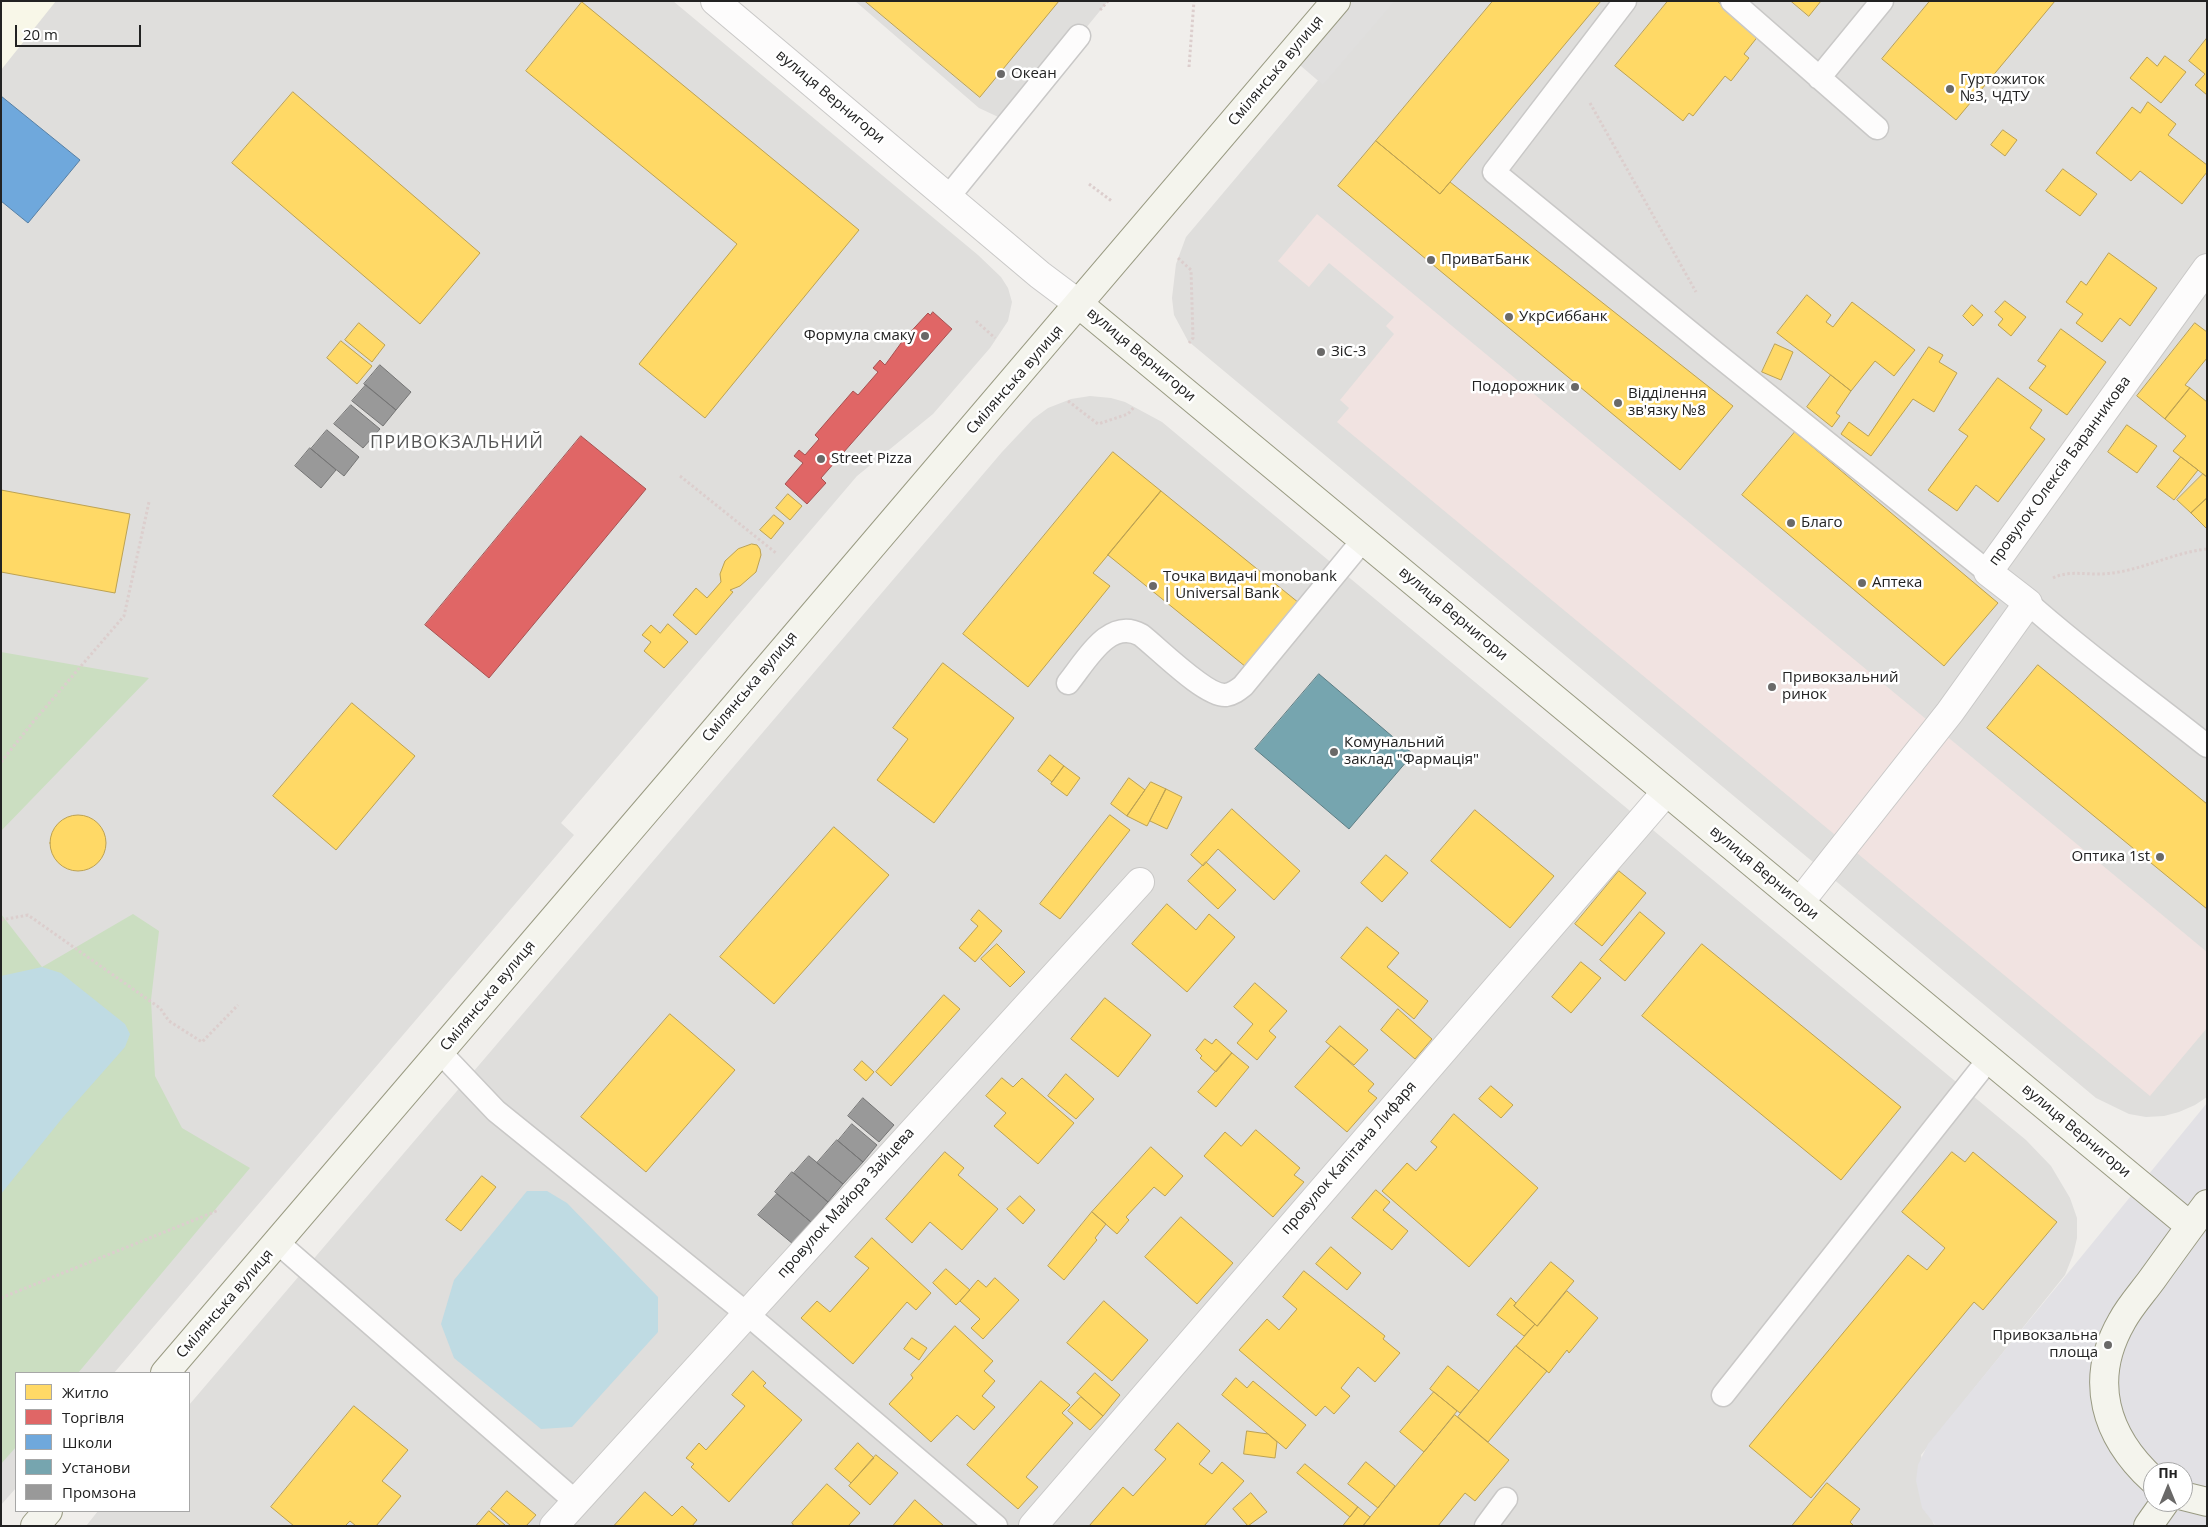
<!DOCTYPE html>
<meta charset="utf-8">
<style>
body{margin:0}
#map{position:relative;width:2208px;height:1527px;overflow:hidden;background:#f0eeeb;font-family:"Open Sans",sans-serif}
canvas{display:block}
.frame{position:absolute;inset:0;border:2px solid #222;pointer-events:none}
.legend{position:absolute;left:15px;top:1372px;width:175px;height:140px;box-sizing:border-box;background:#fff;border:1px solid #a7a7a7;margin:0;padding:6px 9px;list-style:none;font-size:15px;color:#222}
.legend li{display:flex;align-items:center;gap:10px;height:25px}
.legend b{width:25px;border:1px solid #a7a7a7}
.north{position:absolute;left:2143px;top:1462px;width:50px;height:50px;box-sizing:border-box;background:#fff;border:1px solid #a7a7a7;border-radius:50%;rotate:0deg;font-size:14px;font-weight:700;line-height:20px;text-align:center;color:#222}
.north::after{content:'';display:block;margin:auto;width:18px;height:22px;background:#6a6968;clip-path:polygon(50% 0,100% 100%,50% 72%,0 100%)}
.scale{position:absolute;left:15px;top:25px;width:126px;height:22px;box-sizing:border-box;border:2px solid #222;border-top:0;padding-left:6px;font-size:15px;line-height:18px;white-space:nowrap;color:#222;-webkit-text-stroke:4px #fff;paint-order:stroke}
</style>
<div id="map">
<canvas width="2208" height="1527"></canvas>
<div class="frame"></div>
<ul class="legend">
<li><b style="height:14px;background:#ffd966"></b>Житло</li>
<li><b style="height:14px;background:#e06666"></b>Торгівля</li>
<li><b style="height:14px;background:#6fa8dc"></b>Школи</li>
<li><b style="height:14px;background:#76a5af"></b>Установи</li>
<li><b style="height:14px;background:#999"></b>Промзона</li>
</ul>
<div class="north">Пн</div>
<div class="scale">20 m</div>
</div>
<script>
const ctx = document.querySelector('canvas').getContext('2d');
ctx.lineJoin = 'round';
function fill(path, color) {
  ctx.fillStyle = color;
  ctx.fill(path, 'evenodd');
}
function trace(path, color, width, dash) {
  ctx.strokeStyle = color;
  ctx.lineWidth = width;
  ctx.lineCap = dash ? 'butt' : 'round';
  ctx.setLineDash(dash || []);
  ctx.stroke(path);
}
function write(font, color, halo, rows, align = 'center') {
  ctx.font = font + ' "Open Sans",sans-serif';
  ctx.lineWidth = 5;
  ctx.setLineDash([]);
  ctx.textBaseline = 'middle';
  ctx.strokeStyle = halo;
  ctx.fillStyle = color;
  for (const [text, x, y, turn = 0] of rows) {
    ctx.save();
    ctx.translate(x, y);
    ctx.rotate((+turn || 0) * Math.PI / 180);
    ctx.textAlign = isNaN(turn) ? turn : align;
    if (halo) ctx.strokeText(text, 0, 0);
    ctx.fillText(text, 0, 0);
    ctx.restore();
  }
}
fill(new Path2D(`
 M1 1H673L978 255 1001 277 1008 288 1012 302 1008 321 990 348 933 414 857 476 561 823 574 835 114 1373H16V1488L1 1505Z
 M855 1H1108L1009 122 979 108Z
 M1385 1H2207V1097L2195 1105 2179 1112 2164 1116 2146 1117 2129 1114 2096 1098 1188 341 1174 315 1172 298 1176 264 1186 237Z
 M1090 396 1111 398 1125 402 1162 422 2026 1140 2051 1166 2070 1198 2077 1218V1238L2073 1255 2065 1275 1921 1455 1933 1523 1936 1526H86L98 1511H189V1405L1002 452 1033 419 1048 408 1071 399Z`), '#dfdedc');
fill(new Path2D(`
 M1317 214 2207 952V1028L2150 1096 1337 422 1349 408 1340 400 1394 334 1386 326 1394 317 1329 263 1309 287 1278 261Z`), '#f1e3e1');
fill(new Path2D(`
 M1 1H56L1 70Z`), '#f8f7e8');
fill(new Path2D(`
 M1 652 149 678 1 831Z
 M1 914 42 967 133 914 159 931 151 1000 155 1076 182 1128 250 1168 78 1373H16V1447L1 1464Z`), '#cbdec1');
fill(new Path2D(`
 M1345 1H1395L1323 85 1294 60Z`), '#e0dfde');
fill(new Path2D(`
 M2207 1103V1526H1936L1922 1508 1916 1481 1918 1465 1928 1444ZM2153 1472H2183V1502H2153Z`), '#e2e1e5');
fill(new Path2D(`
 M42 967 61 973 125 1024 130 1034 125 1047 64 1116 1 1194V976Z
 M527 1191H547L567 1203 658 1297V1332L572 1427 541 1429 454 1358 441 1324 454 1280Z`), '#bfdbe3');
const homes = new Path2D(`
 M865 1H1059L980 97Z
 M1493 1H1601L1440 194 1376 141Z
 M1668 1H1717L1759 35 1744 54 1749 58 1731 81 1725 76 1693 116 1689 113 1683 121 1615 66Z
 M1791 1H1821L1809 16Z
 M1930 1H2055L1956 120 1882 59Z
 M582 2 859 230 705 418 639 364 737 244 526 71Z
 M2207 38V95L2195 85 2205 74 2189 61Z
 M2165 56 2186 72 2161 103 2130 78 2147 57 2157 66Z
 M293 92 480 253 420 324 232 163Z
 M2148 102 2176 124 2168 135 2207 165V172L2182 204 2140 171 2131 181 2096 153 2132 107 2140 113Z
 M2003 130 2017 140 2005 156 1991 145Z
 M1376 141 1440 194 1450 182 1733 406 1680 470 1338 186Z
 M2063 169 2097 194 2080 216 2046 191Z
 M2109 253 2157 288 2130 326 2120 318 2102 342 2076 323 2083 314 2066 302 2081 281 2086 285Z
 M1807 295 1831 315 1826 322 1833 327 1852 302 1915 350 1894 376 1875 361 1851 391 1777 333Z
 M2005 301 2026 317 2011 336 1998 325 2003 319 1995 312Z
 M1972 305 1983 315 1973 326 1963 316Z
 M359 323 385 345 372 362 345 340Z
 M2195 323 2207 332V358L2185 385 2190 388 2165 419 2137 396Z
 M2061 329 2106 362 2067 415 2029 388 2046 366 2038 361Z
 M341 341 372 366 357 384 327 358Z
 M1775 344 1793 352 1781 380 1762 372Z
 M1929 347 1943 355 1939 362 1957 373 1934 412 1913 399 1871 456 1841 434 1849 422 1868 436Z
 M1831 375 1851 391 1836 413 1840 416 1832 427 1807 407Z
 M1998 378 2042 410 2030 428 2045 439 1998 502 1976 485 1957 511 1928 490 1968 436 1959 430Z
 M2190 388 2207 402V477L2173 451 2186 436 2165 419Z
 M2127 425 2157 446 2137 473 2108 452Z
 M1795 432 1998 603 1944 666 1742 495Z
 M1113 452 1161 491 1093 573 1110 586 1028 687 963 634Z
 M2181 457 2198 470 2174 500 2157 487Z
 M2203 474 2207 477V498L2191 513 2177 500Z
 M1 490 130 514 115 593 1 572Z
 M1161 491 1299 603 1246 667 1108 555Z
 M788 494 802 506 790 520 776 508Z
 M2207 498V529L2191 513Z
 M774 515 784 523 771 539 760 530Z
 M752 544 757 545 760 549 761 555 756 572 740 586 730 590 733 592 696 635 673 615 696 588 707 598 721 582 720 574 725 561 738 549Z
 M668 624 688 642 664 668 644 651 651 642 642 635 651 625 660 633Z
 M943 663 1014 718 934 823 877 780 908 739 893 728Z
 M2038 665 2207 804V909L1987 728Z
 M352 703 415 756 336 850 273 796Z
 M1050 755 1064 766 1052 782 1038 771Z
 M1064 766 1080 778 1067 796 1051 784Z
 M1129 778 1145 790 1127 816 1111 804Z
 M1151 782 1166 789 1147 826 1127 816Z
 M1166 789 1182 797 1167 829 1150 821Z
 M1232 809 1300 871 1274 900 1218 849 1203 866 1191 855Z
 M1475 810 1554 876 1510 928 1431 861Z
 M50 843a28 28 0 1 1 56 0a28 28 0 1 1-56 0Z
 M1110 815 1130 830 1060 919 1040 904Z
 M834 827 889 875 774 1004 720 957Z
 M1386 855 1408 873 1382 902 1361 883Z
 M1206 862 1236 890 1218 909 1188 881Z
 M1619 871 1646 893 1602 946 1575 924Z
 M1167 904 1196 930 1209 914 1235 937 1187 992 1132 944Z
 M979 910 1002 931 975 962 959 948 978 926 971 920Z
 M1640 912 1665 933 1625 981 1600 960Z
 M1367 927 1399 953 1387 967 1428 1001 1414 1019 1341 958Z
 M997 944 1025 972 1010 987 981 959Z
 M1702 944 1901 1107 1841 1180 1642 1016Z
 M1581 962 1601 978 1571 1013 1552 997Z
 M1255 983 1287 1011 1269 1031 1276 1037 1257 1060 1237 1043 1253 1024 1234 1007Z
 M944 995 960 1009 891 1086 876 1072Z
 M1105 998 1151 1035 1118 1077 1071 1039Z
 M1398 1009 1432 1039 1415 1059 1381 1030Z
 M670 1014 735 1070 646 1172 581 1117Z
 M1340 1026 1368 1050 1354 1065 1326 1042Z
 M1205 1039 1212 1044 1216 1039 1232 1053 1216 1072 1200 1058 1202 1056 1196 1050Z
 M1331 1046 1374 1084 1368 1091 1377 1098 1347 1132 1295 1087Z
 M1232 1053 1249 1067 1216 1107 1198 1092Z
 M862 1061 874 1072 866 1081 854 1070Z
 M1066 1074 1094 1099 1076 1119 1048 1096Z
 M1002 1078 1013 1087 1022 1078 1074 1123 1038 1164 994 1126 1006 1113 986 1096Z
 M1491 1086 1513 1105 1501 1118 1479 1099Z
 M1454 1114 1538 1188 1469 1267 1382 1191 1407 1163 1416 1171 1437 1147 1431 1142Z
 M1256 1130 1300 1168 1294 1175 1304 1182 1273 1217 1204 1156 1225 1132 1241 1146Z
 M1151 1147 1183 1176 1165 1196 1154 1187 1126 1217 1129 1220 1117 1234 1092 1212Z
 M945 1152 964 1168 958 1175 998 1209 962 1250 930 1222 912 1243 886 1219Z
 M1952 1152 1965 1162 1973 1152 2057 1222 1983 1310 1974 1302 1811 1498 1749 1446 1908 1255 1927 1270 1945 1248 1902 1212Z
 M482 1176 496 1187 461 1231 446 1220Z
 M1376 1190 1390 1202 1383 1210 1408 1231 1392 1250 1352 1218Z
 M1020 1196 1035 1210 1023 1224 1007 1209Z
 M1092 1212 1106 1224 1095 1238 1097 1240 1064 1280 1048 1266Z
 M1181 1217 1233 1263 1197 1304 1145 1257Z
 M872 1238 931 1293 916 1310 907 1302 853 1364 801 1318 817 1301 830 1312 869 1268 855 1257Z
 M1331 1247 1361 1273 1347 1290 1316 1264Z
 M1551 1262 1574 1281 1537 1326 1514 1306Z
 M946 1269 970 1290 956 1305 933 1283Z
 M1304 1271 1385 1336 1383 1339 1400 1353 1375 1382 1358 1367 1341 1388 1350 1396 1334 1414 1325 1406 1316 1416 1239 1350 1267 1319 1279 1330 1297 1309 1283 1297Z
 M995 1278 1019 1300 983 1339 971 1328 980 1319 960 1301 978 1280 986 1287Z
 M1567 1291 1598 1318 1569 1353 1567 1350 1549 1373 1516 1346 1535 1324 1537 1326Z
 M1511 1298 1516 1303 1514 1306 1535 1324 1524 1336 1497 1315Z
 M1104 1301 1148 1340 1112 1381 1067 1343Z
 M955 1326 993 1361 984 1371 995 1381 982 1396 995 1407 974 1430 957 1415 931 1442 889 1404 913 1378 911 1375Z
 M912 1338 927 1348 919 1360 904 1349Z
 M1516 1346 1547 1371 1488 1442 1458 1417Z
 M1448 1366 1479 1391 1460 1413 1430 1389Z
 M753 1371 766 1383 763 1386 802 1420 729 1502 691 1467 694 1464 686 1458 699 1443 706 1450 745 1406 732 1395Z
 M1095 1373 1120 1395 1103 1416 1077 1393Z
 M1236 1378 1247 1388 1253 1381 1306 1425 1286 1449 1222 1395Z
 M1041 1381 1070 1405 1062 1413 1073 1423 1026 1477 1038 1487 1018 1509 967 1465Z
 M1434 1392 1457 1411 1424 1452 1400 1432Z
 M1081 1397 1103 1416 1090 1430 1068 1411Z
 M354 1406 408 1450 382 1481 401 1496 376 1526H356L350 1521 345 1526H294L271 1507Z
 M1455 1415 1509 1460 1475 1501 1465 1493 1438 1526H1363Z
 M1178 1423 1210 1451 1199 1464 1212 1474 1222 1462 1244 1481 1204 1526H1089L1123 1487 1133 1496 1166 1459 1155 1450Z
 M1247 1431 1268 1434 1277 1442 1275 1458 1244 1454Z
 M858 1443 874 1458 851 1483 835 1469Z
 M876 1455 898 1473 870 1505 849 1486Z
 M1366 1462 1395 1486 1378 1508 1348 1484Z
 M1305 1464 1358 1507 1350 1517 1297 1473Z
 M1827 1483 1860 1509 1850 1522 1854 1526H1792Z
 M827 1484 860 1513 848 1526H794L792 1523Z
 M507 1491 536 1515 526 1526H511L491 1509Z
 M645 1492 672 1516 682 1506 697 1520 692 1526H614Z
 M1251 1493 1267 1512 1248 1526 1233 1509Z
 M915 1500 944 1526H893Z
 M1358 1507 1370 1517 1363 1526H1343Z
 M489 1511 506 1526H476Z`);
fill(homes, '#ffd966');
trace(homes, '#bda252', 1);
const shops = new Path2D(`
 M933 312 952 329 821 478 826 483 807 504 785 484 803 463 794 456 799 450 805 455 819 439 815 435 853 391 858 395 878 372 873 368 880 360 885 365 904 339 928 313 930 315Z
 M581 436 646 489 489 678 425 625Z`);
fill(shops, '#e06666');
trace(shops, '#a75252', 1);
const schools = new Path2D(`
 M1 96 80 160 28 223 1 201Z`);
fill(schools, '#6fa8dc');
trace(schools, '#5880a4', 1);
const public = new Path2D(`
 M1319 674 1413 754 1349 829 1255 749Z`);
fill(public, '#76a5af');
trace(public, '#5d7e85', 1);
const industry = new Path2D(`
 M380 365 411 392 396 410 364 384Z
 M366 385 396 410 383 426 352 401Z
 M351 405 380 429 363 448 334 424Z
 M327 430 359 457 344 476 311 449Z
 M310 448 336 470 321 488 295 466Z
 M863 1098 894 1125 879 1142 848 1116Z
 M852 1124 877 1145 863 1162 838 1141Z
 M837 1140 863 1162 843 1184 817 1163Z
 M809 1156 843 1184 828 1202 794 1173Z
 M792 1172 828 1202 811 1222 775 1192Z
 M777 1194 811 1222 793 1244 758 1215Z`);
fill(industry, '#999');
trace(industry, '#757575', 1);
const lane = new Path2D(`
 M1625 1 1494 172 1714 352 1988 572
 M1732 1 1877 128
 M1819 78 1882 1
 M949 196 1079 36
 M2028 603C2085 654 2147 698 2207 746
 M1068 683C1086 661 1109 617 1141 635 1158 648 1206 697 1226 695 1233 694 1238 690 1243 686L1363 540
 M440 1052 496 1111 746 1313 996 1526
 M277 1242 575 1501
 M1723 1395 1989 1059
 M1486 1526 1506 1499`);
const street = new Path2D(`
 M715 1 1040 275 1080 305
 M1800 902 1950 712 2028 603 1988 572 2207 268
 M554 1526 1140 882
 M1033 1526 1666 792`);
const secondary = new Path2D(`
 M1080 305 2190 1226
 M165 1373C556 916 947 460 1336 1
 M2153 1480C2105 1436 2088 1380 2122 1321 2130 1306 2143 1292 2153 1278 2171 1253 2189 1228 2207 1204
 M2183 1496 2207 1502
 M35 1526 48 1511
 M2148 1526 2165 1502`);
trace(lane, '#c9c8c7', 25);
trace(street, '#c9c8c7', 30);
trace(secondary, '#999a82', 30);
trace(new Path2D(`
 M1100 10 1108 1
 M1189 67 1194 1
 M1590 103 1696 292
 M1089 184 1113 202
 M1178 258 1191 270 1193 338 1189 343
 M976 321 995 338
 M1068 401 1098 424 1128 414 1135 406
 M680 476 776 553
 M2053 578C2067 571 2082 574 2098 574 2136 574 2169 553 2207 549
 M1 762 33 722 124 616 149 502
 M1 920 28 915 160 1008 169 1021 202 1042 238 1005
 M1 1298 219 1210`), '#dccecd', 3, [2.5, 2.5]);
trace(lane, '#fdfcfc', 22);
trace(street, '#fdfcfc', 28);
trace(secondary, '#f4f4ed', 28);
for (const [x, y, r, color] of [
 [1001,74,5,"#6a6968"],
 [1950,89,5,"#6a6968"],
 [1431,260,5,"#6a6968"],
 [1509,317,5,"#6a6968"],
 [925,336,5,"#6a6968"],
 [1321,352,5,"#6a6968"],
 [1575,387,5,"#6a6968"],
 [1618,403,5,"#6a6968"],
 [821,459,5,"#6a6968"],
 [1791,523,5,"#6a6968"],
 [1862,583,5,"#6a6968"],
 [1153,586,5,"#6a6968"],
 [1772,687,5,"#6a6968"],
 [1334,752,5,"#6a6968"],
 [2160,857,5,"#6a6968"],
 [2108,1345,5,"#6a6968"]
]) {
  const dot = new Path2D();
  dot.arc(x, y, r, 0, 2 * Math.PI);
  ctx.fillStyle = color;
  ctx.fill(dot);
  trace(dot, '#fff', 2);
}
write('15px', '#222', '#fff', [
 ["Смілянська вулиця",1276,71,-50],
 ["вулиця Вернигори",830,97,40],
 ["вулиця Вернигори",1141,355,40],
 ["Смілянська вулиця",1015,380,-49],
 ["провулок Олексія Баранникова",2060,471,-54],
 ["вулиця Вернигори",1453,614,40],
 ["Смілянська вулиця",750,687,-50],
 ["вулиця Вернигори",1764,873,40],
 ["Смілянська вулиця",488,996,-50],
 ["вулиця Вернигори",2076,1131,40],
 ["провулок Капітана Лифаря",1349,1158,-49],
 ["провулок Майора Зайцева",846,1203,-48],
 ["Смілянська вулиця",225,1304,-49]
]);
write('15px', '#222', '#fff', [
 ["Океан",1011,74],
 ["Гуртожиток",1960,80],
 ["№3, ЧДТУ",1960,97],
 ["ПриватБанк",1441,260],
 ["УкрСиббанк",1519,317],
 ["Формула смаку",915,336,"right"],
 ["ЗіС-3",1331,352],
 ["Подорожник",1565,387,"right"],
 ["Відділення",1628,394],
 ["зв'язку №8",1628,411],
 ["Street Pizza",831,459],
 ["Благо",1801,523],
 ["Точка видачі monobank",1163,577],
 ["| Universal Bank",1163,594],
 ["Аптека",1872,583],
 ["Привокзальний",1782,678],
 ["ринок",1782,695],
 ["Комунальний",1344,743],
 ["заклад \"Фармація\"",1344,760],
 ["Оптика 1st",2150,857,"right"],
 ["Привокзальна",2098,1336,"right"],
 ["площа",2098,1353,"right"]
], 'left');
ctx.letterSpacing = '1px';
write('18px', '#555', '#fff', [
 ["ПРИВОКЗАЛЬНИЙ",457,443]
]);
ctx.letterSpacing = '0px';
</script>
